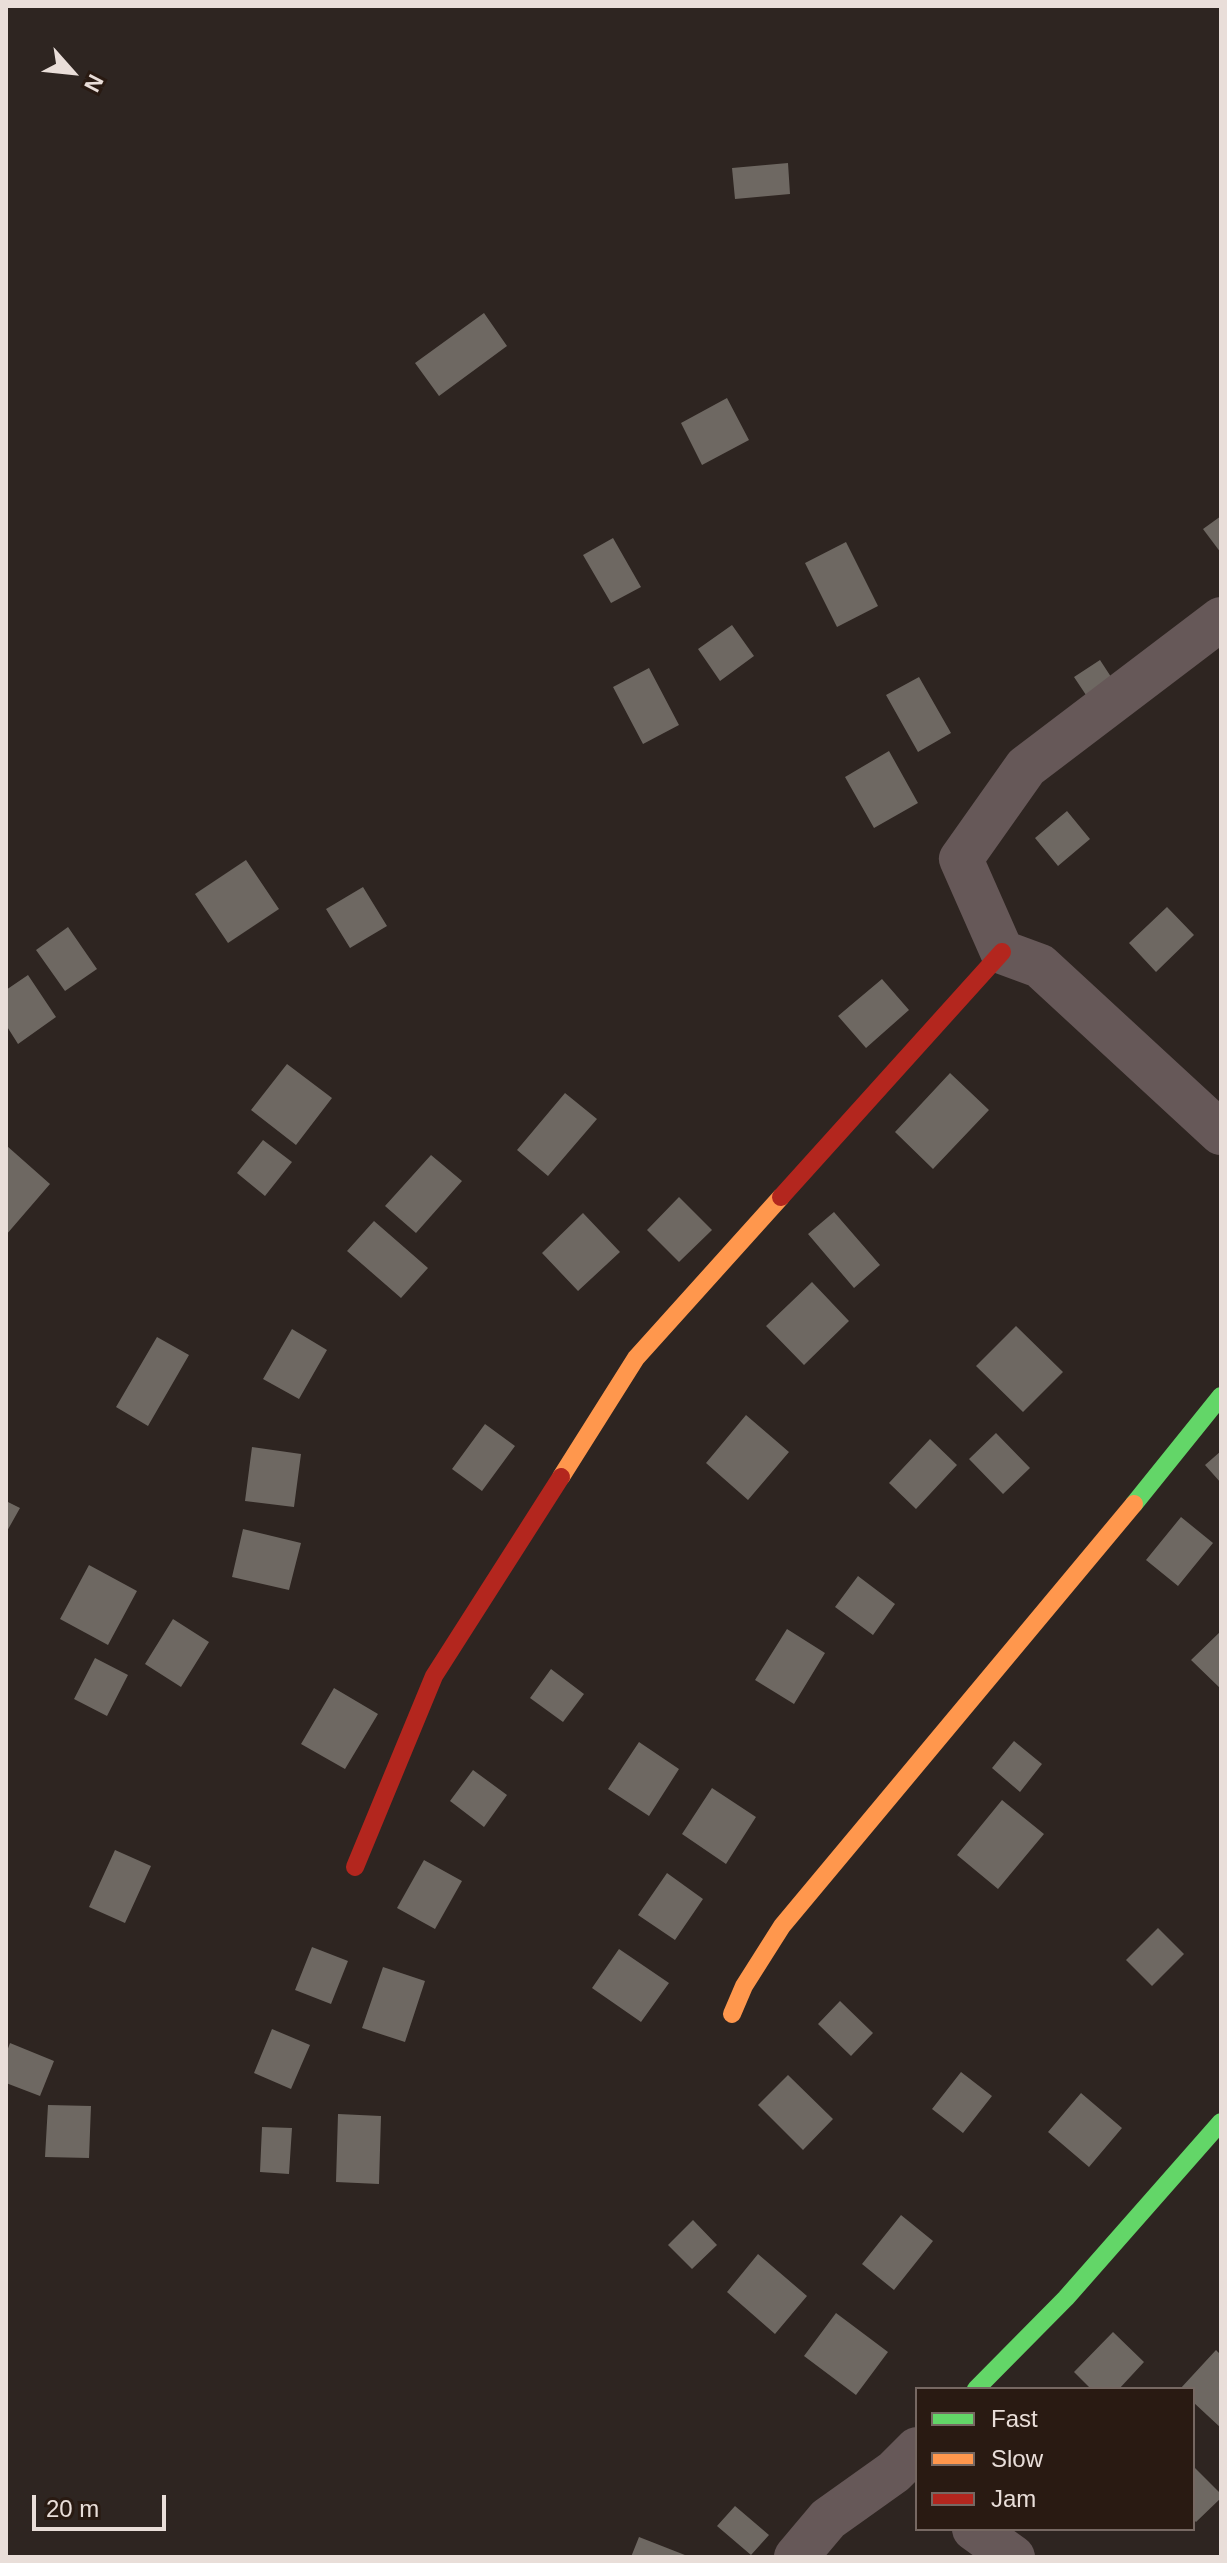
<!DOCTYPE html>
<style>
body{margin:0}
#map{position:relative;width:1227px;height:2563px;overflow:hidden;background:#2e2521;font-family:Arial,sans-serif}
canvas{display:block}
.frame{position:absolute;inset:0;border:8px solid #e9ded9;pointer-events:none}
.legend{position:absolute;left:915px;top:2387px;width:280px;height:144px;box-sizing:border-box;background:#291a12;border:2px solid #766862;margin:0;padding:10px 14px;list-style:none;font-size:24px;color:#e9ded9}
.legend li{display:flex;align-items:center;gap:16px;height:40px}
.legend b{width:40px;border:2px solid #766862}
.north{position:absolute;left:32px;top:32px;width:80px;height:80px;-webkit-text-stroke:6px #291a12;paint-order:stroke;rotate:117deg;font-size:22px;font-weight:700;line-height:32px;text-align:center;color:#e9ded9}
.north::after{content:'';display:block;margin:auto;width:28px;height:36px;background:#e9ded9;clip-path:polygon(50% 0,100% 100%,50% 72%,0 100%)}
.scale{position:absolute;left:32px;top:2495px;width:134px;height:36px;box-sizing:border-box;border:4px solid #e9ded9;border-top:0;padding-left:10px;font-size:24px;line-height:28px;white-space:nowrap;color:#e9ded9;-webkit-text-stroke:6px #291a12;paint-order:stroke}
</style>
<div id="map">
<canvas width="1227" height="2563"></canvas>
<div class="frame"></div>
<ul class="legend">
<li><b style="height:10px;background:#63d668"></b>Fast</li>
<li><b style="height:10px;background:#ff974d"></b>Slow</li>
<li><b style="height:10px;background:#b3261e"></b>Jam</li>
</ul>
<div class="north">N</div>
<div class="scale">20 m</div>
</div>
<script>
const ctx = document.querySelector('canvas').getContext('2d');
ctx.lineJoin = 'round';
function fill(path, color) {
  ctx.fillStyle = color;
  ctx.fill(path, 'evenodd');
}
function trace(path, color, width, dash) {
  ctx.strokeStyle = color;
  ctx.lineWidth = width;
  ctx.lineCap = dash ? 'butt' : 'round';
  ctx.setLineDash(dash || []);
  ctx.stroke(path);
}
fill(new Path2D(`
 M788 163 790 194 735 199 732 168Z
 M484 313 507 346 439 396 415 363Z
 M727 398 749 440 702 465 681 423Z
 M1221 516V553L1203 529Z
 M613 538 641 587 611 603 583 555Z
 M846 542 878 606 837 627 805 563Z
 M732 625 754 656 720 681 698 649Z
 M1100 660 1115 683 1090 701 1074 677Z
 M649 668 679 725 643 744 613 687Z
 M919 677 951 733 918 752 886 695Z
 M889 751 918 803 874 828 845 777Z
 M1067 811 1090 839 1058 866 1035 838Z
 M246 860 279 909 228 943 195 894Z
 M363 887 387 926 350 948 326 909Z
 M1167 907 1194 935 1156 972 1129 943Z
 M68 927 97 969 65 991 36 950Z
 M28 975 56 1017 18 1044 6 1025V990Z
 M882 979 909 1010 866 1048 838 1016Z
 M287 1064 332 1098 296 1145 251 1110Z
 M950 1073 989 1110 933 1169 895 1132Z
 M565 1093 597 1119 548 1176 517 1150Z
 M263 1140 292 1162 265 1196 237 1173Z
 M7 1146 50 1184 6 1235V1148Z
 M431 1155 462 1181 416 1233 385 1206Z
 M679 1197 712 1230 679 1262 647 1230Z
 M834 1212 880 1265 854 1288 808 1234Z
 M583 1213 620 1252 578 1291 542 1253Z
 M374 1221 428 1268 401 1298 347 1251Z
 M812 1282 849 1321 804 1365 766 1326Z
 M1016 1326 1063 1372 1023 1412 976 1366Z
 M292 1329 327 1350 299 1399 263 1379Z
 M157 1337 189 1355 148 1426 116 1407Z
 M746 1415 789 1452 748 1500 706 1463Z
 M485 1424 515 1446 482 1491 452 1469Z
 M996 1433 1030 1468 1003 1494 969 1459Z
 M930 1439 957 1465 916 1509 889 1483Z
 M252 1447 301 1454 294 1507 245 1501Z
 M1221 1451V1483L1205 1465Z
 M6 1501 20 1508 6 1533Z
 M1181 1517 1213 1543 1178 1586 1146 1560Z
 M243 1529 301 1543 289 1590 232 1577Z
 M89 1565 137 1591 108 1645 60 1619Z
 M858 1576 895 1604 873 1635 835 1607Z
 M173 1619 209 1642 181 1687 145 1664Z
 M787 1629 825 1653 794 1704 755 1680Z
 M1221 1631V1689L1191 1660Z
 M95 1658 128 1675 107 1716 74 1699Z
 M551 1669 584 1694 563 1722 530 1698Z
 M334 1688 378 1714 345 1769 301 1744Z
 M1014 1741 1042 1764 1020 1792 992 1768Z
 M639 1742 679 1769 649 1816 608 1789Z
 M473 1770 507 1795 484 1827 450 1801Z
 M712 1788 756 1817 726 1864 682 1834Z
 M1002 1800 1044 1834 998 1889 957 1855Z
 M115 1850 151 1866 125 1923 89 1907Z
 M424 1860 462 1881 435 1929 397 1908Z
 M667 1873 703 1899 675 1940 638 1915Z
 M1158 1928 1184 1954 1152 1986 1126 1960Z
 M312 1947 348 1961 331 2004 295 1990Z
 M619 1949 669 1983 641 2022 592 1988Z
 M383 1967 425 1981 405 2042 362 2028Z
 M840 2001 873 2033 851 2056 818 2024Z
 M272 2029 310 2045 291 2089 254 2073Z
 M10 2043 54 2061 40 2096 6 2083V2054Z
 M961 2072 992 2096 963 2133 932 2109Z
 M788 2075 833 2119 803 2150 758 2105Z
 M1081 2093 1122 2128 1089 2167 1048 2132Z
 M48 2105 91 2106 89 2158 45 2157Z
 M338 2114 381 2116 379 2184 336 2182Z
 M262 2127 292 2128 289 2174 260 2172Z
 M901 2215 933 2241 894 2290 862 2264Z
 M693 2220 717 2245 692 2269 668 2245Z
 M758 2254 807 2296 775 2334 727 2292Z
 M836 2313 888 2352 856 2395 804 2356Z
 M1113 2332 1144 2362 1119 2389H1091L1074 2372Z
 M1216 2350 1221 2355V2428L1193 2402V2389H1180Z
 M1193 2466 1221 2494V2498L1196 2522 1193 2519Z
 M735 2506 769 2535 751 2555 717 2526Z
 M639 2537 690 2557H631Z`), '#6e6862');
trace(new Path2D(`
 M1221 619 1026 767 961 859 1002 952 1040 966 1221 1133
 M974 2529 1013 2557
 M796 2557 828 2519 894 2472 917 2449`), '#665858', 44);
trace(new Path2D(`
 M1134 1504 1221 1396
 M976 2389 1066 2298 1221 2122`), '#63d668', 18);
trace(new Path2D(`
 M561 1477 636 1358 781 1197
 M732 2014 744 1986 782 1926 1134 1504`), '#ff974d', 18);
trace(new Path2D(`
 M781 1197 1002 952
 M355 1867 434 1676 561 1477`), '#b3261e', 18);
</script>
